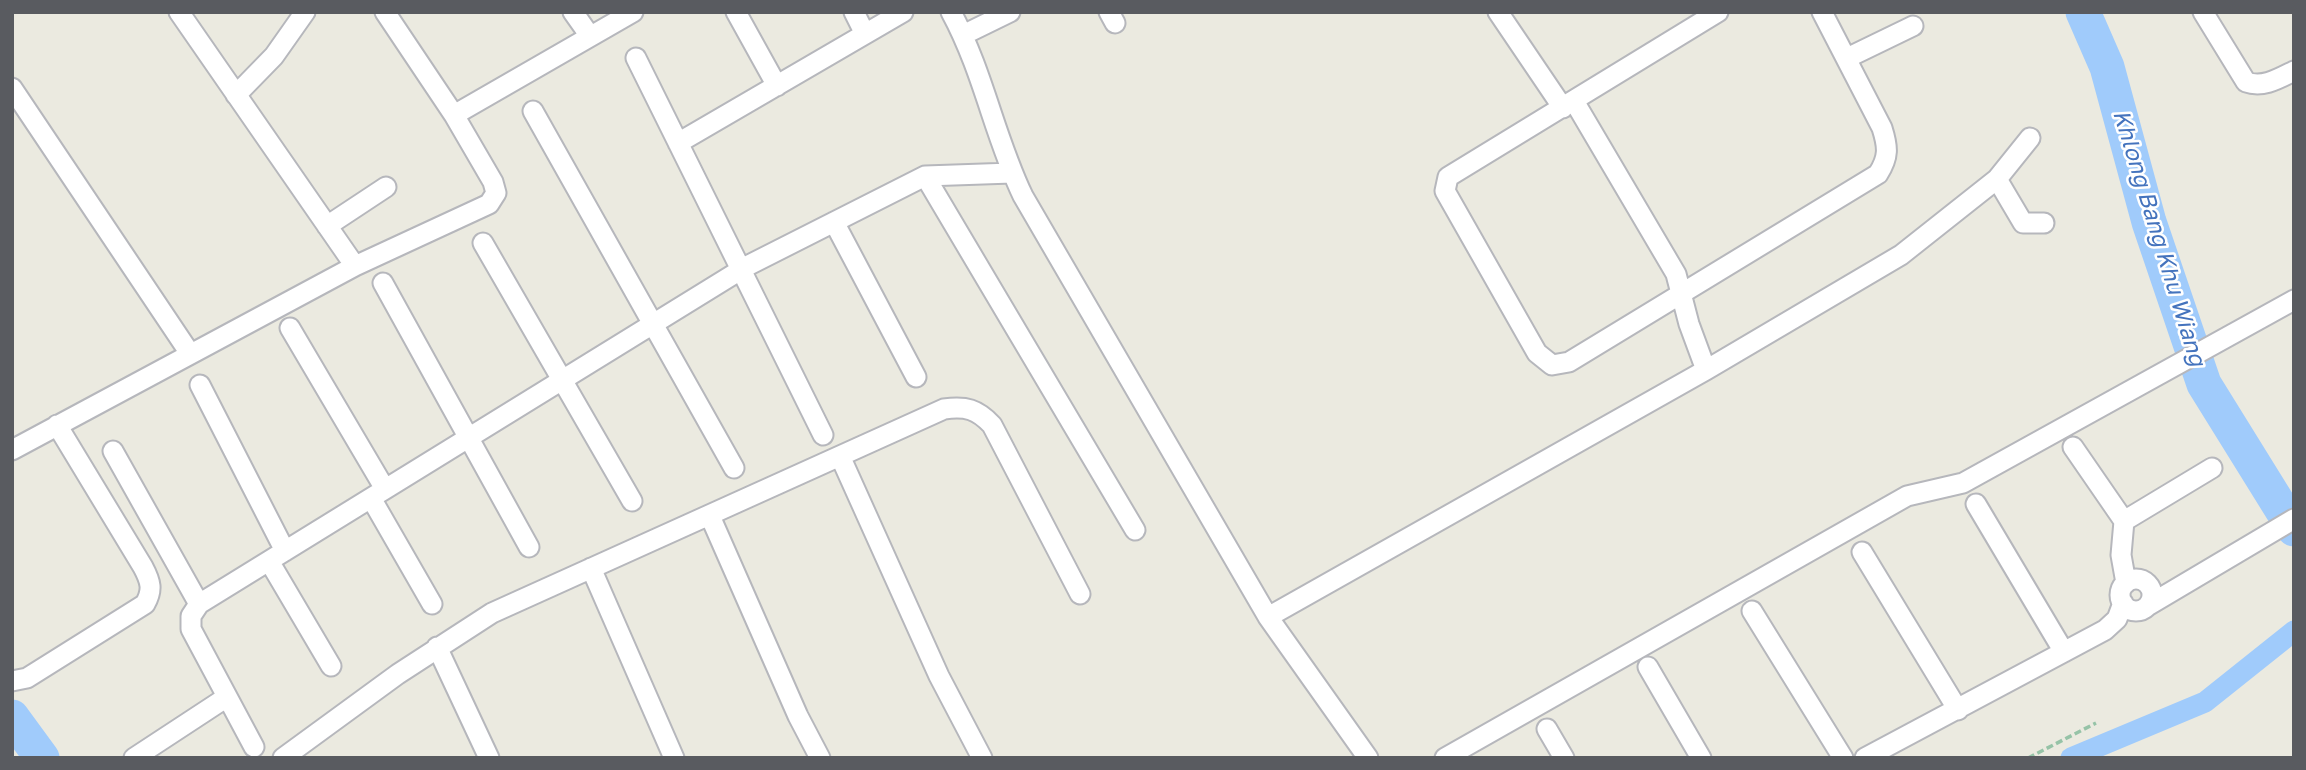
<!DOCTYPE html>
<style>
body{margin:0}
#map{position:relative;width:2306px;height:770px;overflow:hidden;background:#ebeae0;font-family:"Golos Text",sans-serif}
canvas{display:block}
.frame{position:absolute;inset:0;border:14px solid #595b60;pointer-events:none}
</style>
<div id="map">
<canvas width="2306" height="770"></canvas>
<div class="frame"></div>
</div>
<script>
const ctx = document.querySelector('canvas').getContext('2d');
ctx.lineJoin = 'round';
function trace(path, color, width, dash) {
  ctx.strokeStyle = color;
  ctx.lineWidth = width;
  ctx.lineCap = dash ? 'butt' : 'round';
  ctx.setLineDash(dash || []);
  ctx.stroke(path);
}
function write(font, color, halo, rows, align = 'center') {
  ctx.font = font + ' "Golos Text",sans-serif';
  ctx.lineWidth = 5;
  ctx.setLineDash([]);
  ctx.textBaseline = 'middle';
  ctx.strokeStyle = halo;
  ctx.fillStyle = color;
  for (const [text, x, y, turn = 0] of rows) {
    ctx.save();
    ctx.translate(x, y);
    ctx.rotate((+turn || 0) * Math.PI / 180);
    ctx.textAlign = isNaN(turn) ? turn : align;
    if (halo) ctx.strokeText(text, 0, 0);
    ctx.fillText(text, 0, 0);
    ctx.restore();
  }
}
trace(new Path2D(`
 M2071 758 2205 702 2294 631`), '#a0cbfb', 21);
trace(new Path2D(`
 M2083 12 2107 67 2149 222 2204 384 2294 529
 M12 717 42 758`), '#a0cbfb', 35);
const minor = new Path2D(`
 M179 12 355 266
 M573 12 590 36
 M736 12 777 86
 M854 12 865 34
 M951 12C984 73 994 136 1023 196L1268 617 1368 758
 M1109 12 1115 23
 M1498 12 1563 108
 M1718 12 1448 177 1445 191 1537 353 1552 365 1569 362 1878 174C1889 157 1888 147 1882 128L1822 12
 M2203 12 2246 82C2263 88 2278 79 2294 71
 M963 35 1010 12
 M636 58 823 435
 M1847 58 1913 26
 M12 88 189 352
 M236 95 274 56 305 12
 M1574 101 1676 274 1689 324 1706 370
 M533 111 734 468
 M454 115 633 12
 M678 143 903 12
 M925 176 1135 530
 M1997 179 2023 223H2044
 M834 222 916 377
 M327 226 386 187
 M483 243 632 501
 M383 283 529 547
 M290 328 385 489
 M200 385 285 551
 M2073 447 2124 521 2121 555 2126 583
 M12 450 355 266 489 204 496 193 493 182 454 115 385 12
 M113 451 199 604 747 266 925 176 1012 173
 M840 456 939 676 982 758
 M371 498 432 604
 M1976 504 2064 652
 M710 516 798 716 820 758
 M2124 521 2212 468
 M1862 552 1958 710
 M269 561 331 666
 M591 568 674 758
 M2120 595a16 16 0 1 1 32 0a16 16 0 1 1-32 0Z
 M199 604 191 616V629L254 747
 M2149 605 2294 519
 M1752 611 1843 758
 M1268 617 1706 370 1901 255 1997 179 2030 138
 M437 647 489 758
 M1648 667 1701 758
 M12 681 27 678 145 604C153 590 151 582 143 567L57 425
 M1547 729 1564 758
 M134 758 227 697
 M283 758 398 674 492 613 944 409C966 406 977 409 992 425L1080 594
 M1445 758 1907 496 1963 483 2294 300
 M1865 758 2105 630 2117 619 2123 603`);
trace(minor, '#b6b7bc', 23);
trace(new Path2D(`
 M2028 758 2096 723`), '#96c3a7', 3.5, [7, 3.5]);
trace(minor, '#fff', 19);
write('italic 23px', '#4473bd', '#fff', [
 ["Khlong Bang Khu Wiang",2159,238,73]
]);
</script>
